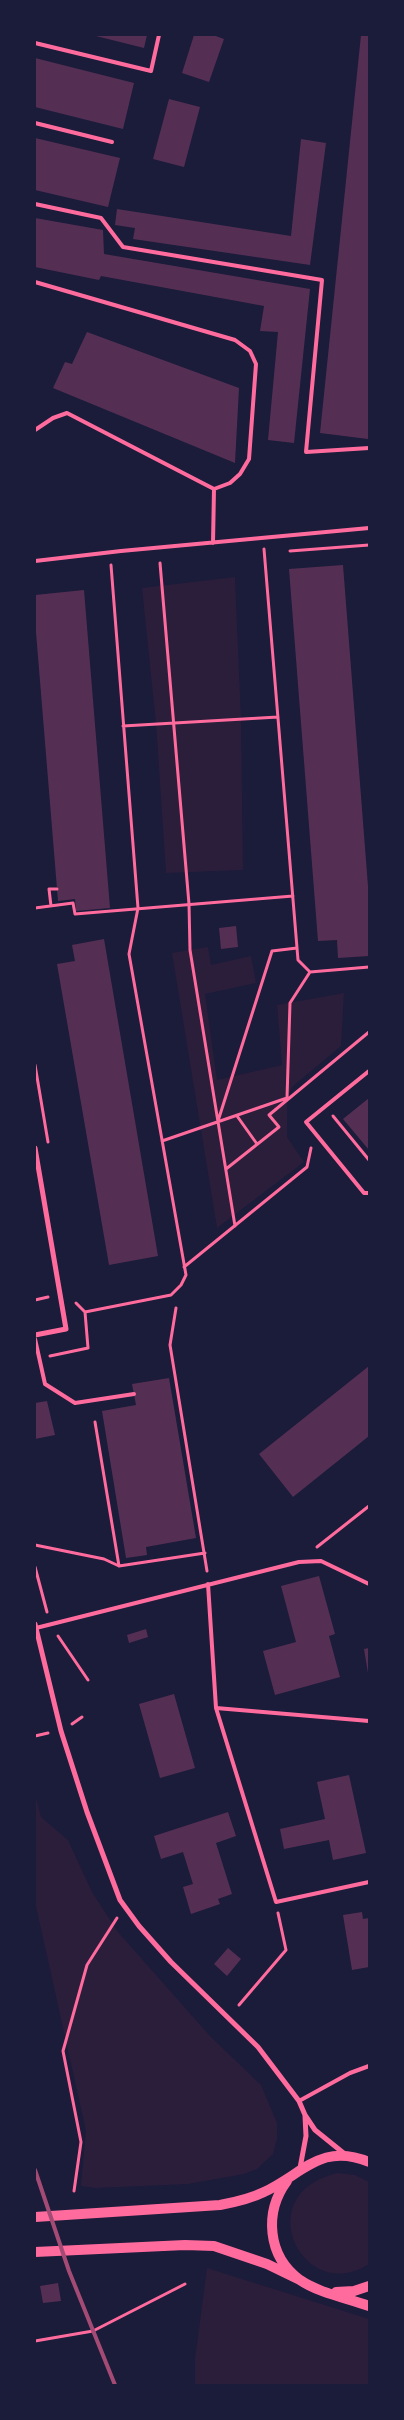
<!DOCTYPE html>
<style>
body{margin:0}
#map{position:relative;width:404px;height:2420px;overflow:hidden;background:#1b1b3a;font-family:Barlow,sans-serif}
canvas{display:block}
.frame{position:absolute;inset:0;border:36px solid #1b1b3a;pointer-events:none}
</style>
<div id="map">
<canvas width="404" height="2420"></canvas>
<div class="frame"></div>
</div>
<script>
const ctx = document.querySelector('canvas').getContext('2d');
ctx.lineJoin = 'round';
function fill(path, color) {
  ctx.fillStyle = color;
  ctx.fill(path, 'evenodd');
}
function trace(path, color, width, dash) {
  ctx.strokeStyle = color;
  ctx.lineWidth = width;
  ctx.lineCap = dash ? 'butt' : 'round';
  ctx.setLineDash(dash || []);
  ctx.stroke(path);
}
fill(new Path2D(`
 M235 577 241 719 243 870 166 873 156 724 142 588Z
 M208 947 211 965 251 956 256 983 205 994 217 1080 282 1065 277 1005 344 993 341 1046 292 1087 287 1098V1137L304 1162 217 1228 172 953Z
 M35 1793 41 1817 68 1840 92 1892 118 1932 210 2036 261 2085 277 2123V2139L273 2154 257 2169 244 2174 188 2184 96 2188 81 2186 86 2131 35 1902Z
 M338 2173 355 2175 369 2182V2264C303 2307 247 2193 338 2173Z
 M207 2268 369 2319V2385H195V2359Z`), '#2a1e3b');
fill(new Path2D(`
 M92 35H147L144 48Z
 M194 35H213L224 39 209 82 182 73Z
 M361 35H369L368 439 320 433Z
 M35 58 134 83 123 129 35 107Z
 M169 99 200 107 184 167 153 159Z
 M35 138 120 158 108 207 35 190Z
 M301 139 326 143 310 265 133 239 135 228 115 225 117 209 291 236Z
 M35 218 103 230 104 254 310 289 294 443 268 440 278 332 260 331 264 306 101 276 99 280 35 267Z
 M87 332 239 388 235 463 53 388 65 362 72 364Z
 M343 565 369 899V956L338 958 337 940 318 941 289 569Z
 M84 590 110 908 76 911 75 899 58 901 35 620V595Z
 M236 926 238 947 221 949 219 928Z
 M104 939 158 1256 109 1265 57 964 75 961 72 945Z
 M369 1098V1150L343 1119Z
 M369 1366V1436L293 1497 259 1454Z
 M169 1378 196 1538 146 1547 147 1555 126 1558 102 1411 136 1405 132 1384Z
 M47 1401 55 1435 35 1439V1403Z
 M319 1576 335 1634 329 1636 340 1677 275 1695 263 1651 296 1642 281 1586Z
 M146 1629 148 1637 129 1643 127 1635Z
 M369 1648V1673H368L364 1649Z
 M174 1694 195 1768 160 1778 139 1704Z
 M349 1775 366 1853 333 1860 329 1840 284 1849 280 1829 325 1819 317 1782Z
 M228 1812 236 1836 216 1843 232 1894 218 1899 220 1904 191 1914 183 1887 193 1884 183 1852 161 1859 154 1836Z
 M362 1912 363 1919 369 1918V1967L352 1970 343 1915Z
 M228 1948 241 1959 227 1976 214 1964Z
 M58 2283 61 2301 43 2303 40 2286Z`), '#542f53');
trace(new Path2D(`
 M264 549 298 960 310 972 369 967
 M290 551 369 545
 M160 563 189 904 190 950 235 1226
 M123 726 278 717
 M51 906 49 889H57
 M35 908 73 903 75 914 293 896
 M35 1065 48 1142
 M237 1116 257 1144
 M333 1116 369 1160
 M218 1121 272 951 297 948
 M162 1141 287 1098 290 1003 310 972
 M226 1169 279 1127 269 1115 369 1032
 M184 1267 307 1167 311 1148
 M35 1300 48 1297
 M76 1303 85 1312 171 1295 181 1285 186 1275 129 954 138 908 111 565
 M176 1308 170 1345 207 1571
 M50 1356 88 1348 85 1312
 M95 1422 119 1566 205 1553
 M35 1545 104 1559 119 1566
 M317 1547 369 1506
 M35 1567 47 1612
 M58 1636 88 1680
 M72 1724 82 1717
 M35 1736 48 1733
 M239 2005 286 1950 278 1913
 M74 2191 81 2142 63 2051 87 1965 117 1918
 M35 2341 93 2331 185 2284`), '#ff6b9d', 3);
trace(new Path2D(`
 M35 43 151 71 159 35
 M35 123 112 142
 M35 204 101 218 123 247 322 280 306 452 369 448
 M35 282 235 340 250 351 256 364 249 459 240 474 230 483 214 489
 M35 430 53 418 67 413 214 489 213 543
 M35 561 121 551 369 528
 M369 1071 306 1122 364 1193H369
 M35 1339 45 1384 75 1403 134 1394
 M208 1584 216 1708 369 1721
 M36 1628 299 1562 321 1561 369 1584
 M216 1708 276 1902 369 1882
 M299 2101 350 2073 369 2066`), '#ff6b9d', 4);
trace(new Path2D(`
 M35 1148 66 1329 35 1335
 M35 1624 61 1731 87 1812 120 1900 139 1926 171 1962 258 2047 299 2101 305 2115 315 2130 346 2155
 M300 2168 306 2136 305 2116`), '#ff6b9d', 5);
trace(new Path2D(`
 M287 2181C264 2212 267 2256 300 2280 319 2293 347 2298 369 2306
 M35 2217 220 2205C236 2202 250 2199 264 2192 303 2174 321 2142 369 2162
 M35 2252 185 2245 214 2246 267 2264 300 2280
 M336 2292 354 2291 369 2286`), '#ff6b9d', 10);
trace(new Path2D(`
 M35 2170 69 2271 115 2385`), '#a44b75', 4);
</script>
